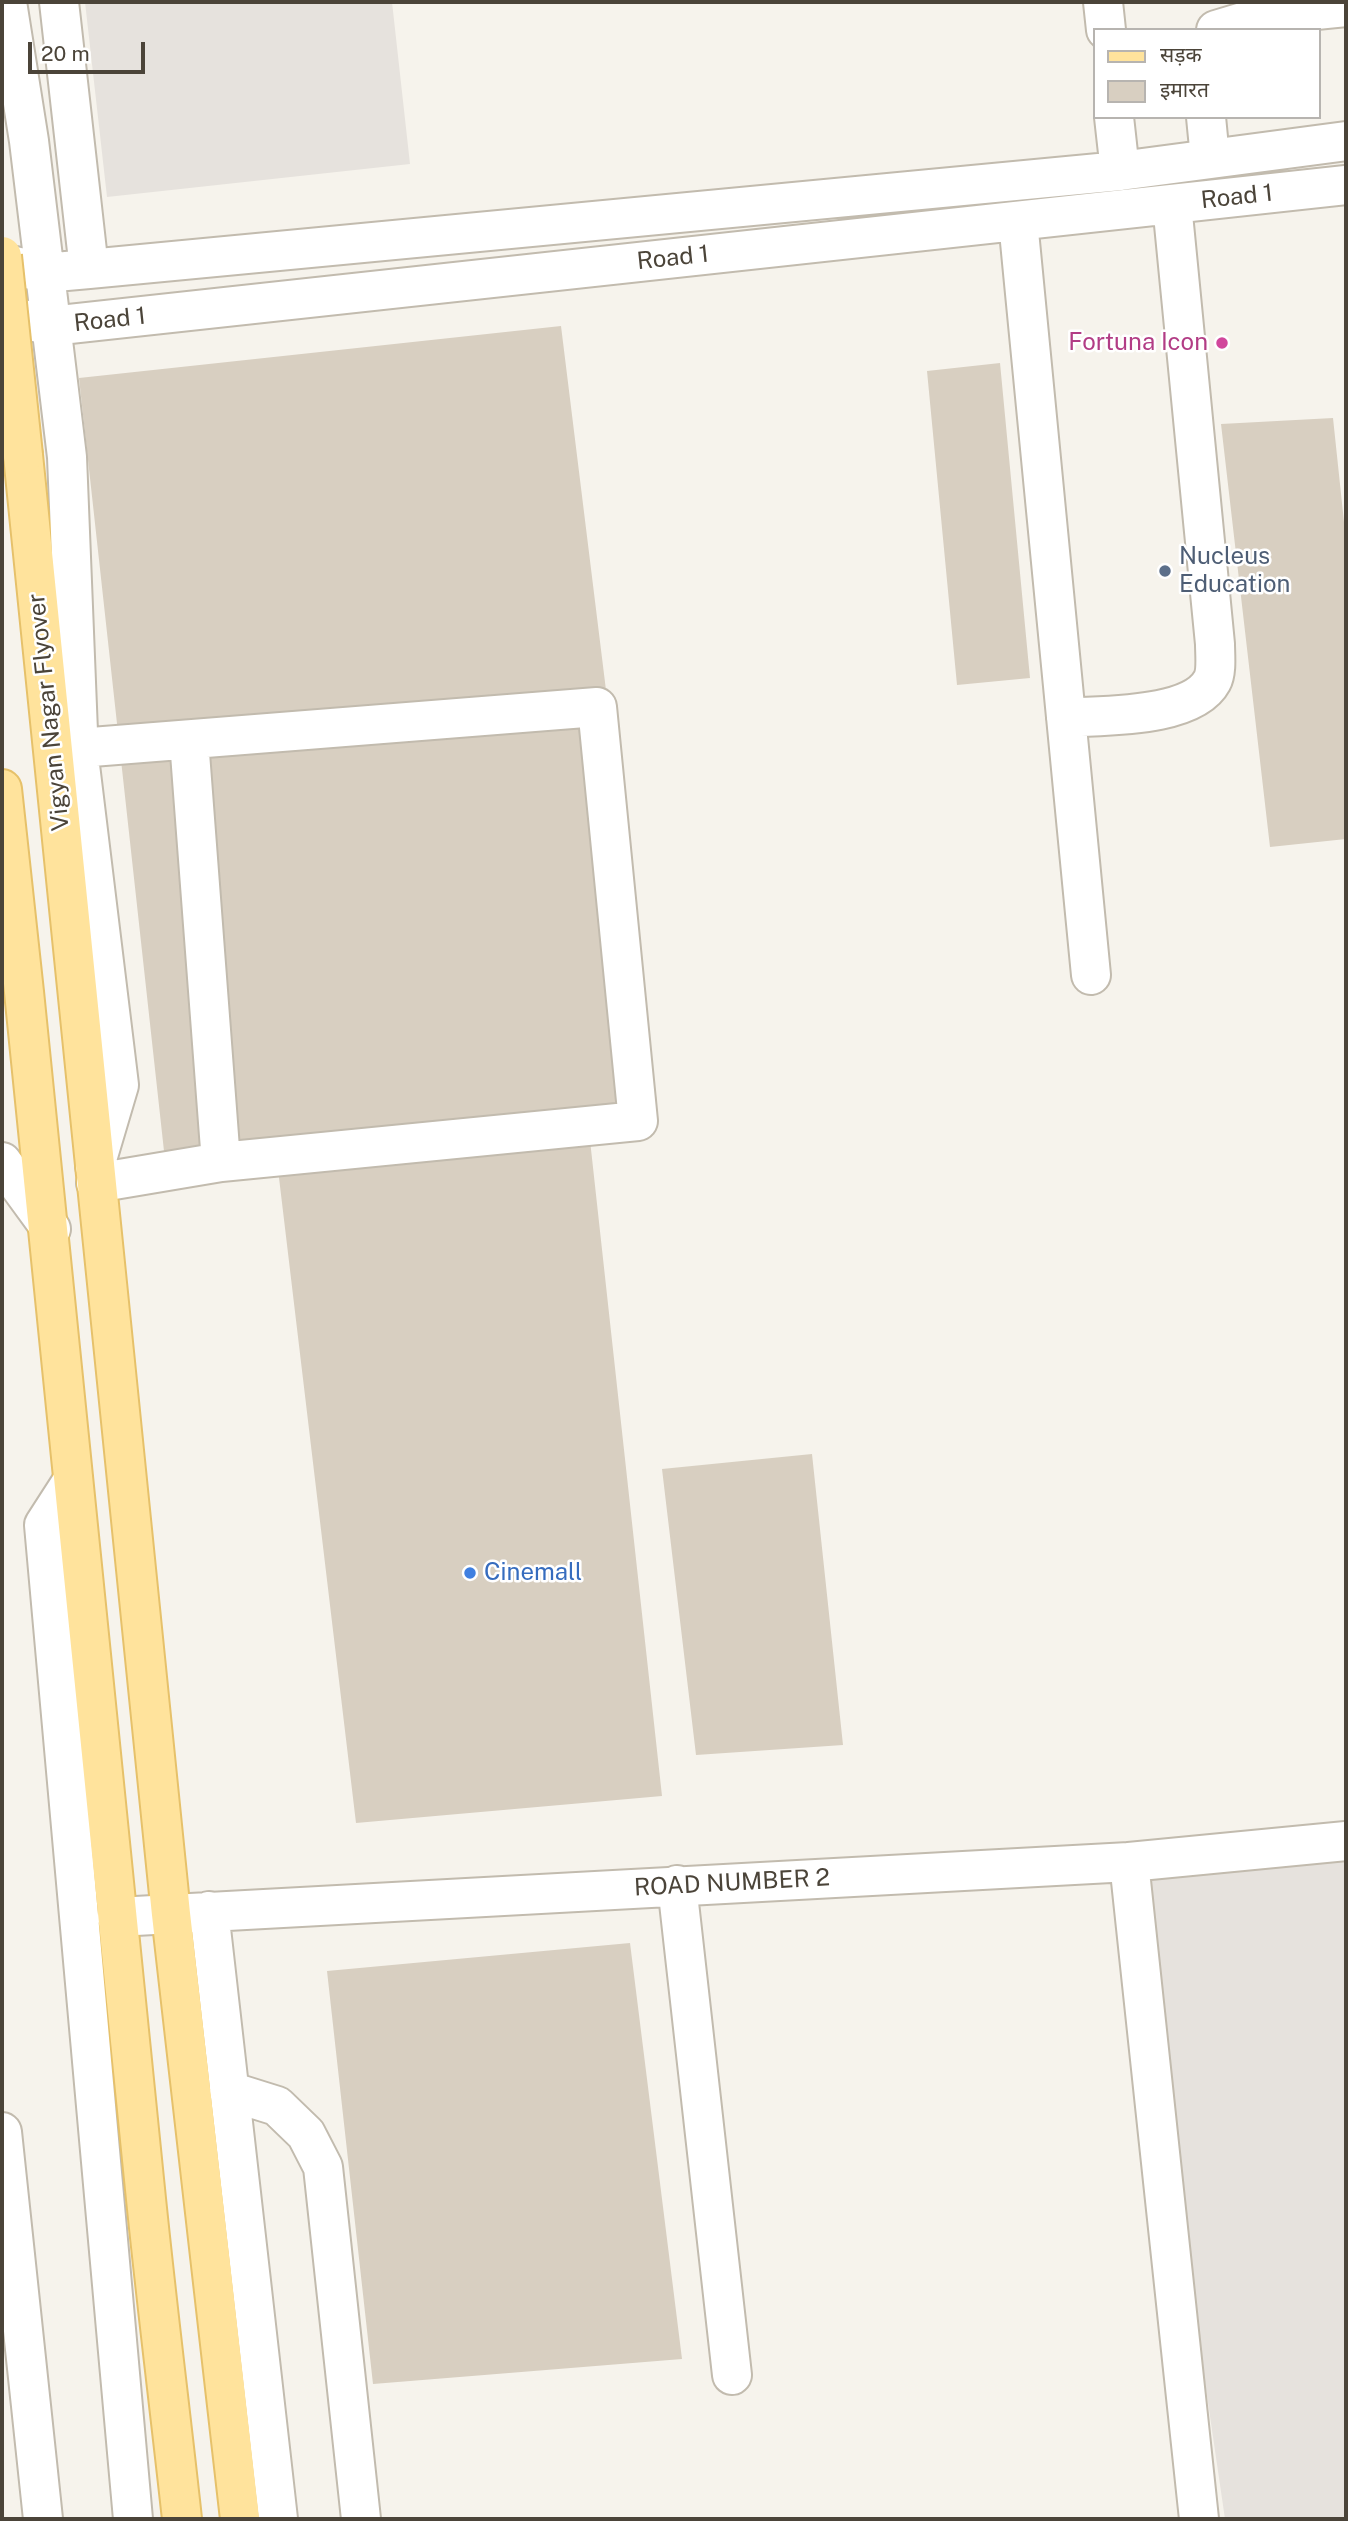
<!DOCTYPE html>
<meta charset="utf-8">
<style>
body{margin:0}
#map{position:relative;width:1348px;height:2521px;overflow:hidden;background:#f6f3ec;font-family:"Public Sans","Noto Sans Devanagari",sans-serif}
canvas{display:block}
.frame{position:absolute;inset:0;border:4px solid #4b4439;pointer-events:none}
.legend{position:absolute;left:1093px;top:28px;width:228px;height:91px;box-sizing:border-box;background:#fff;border:2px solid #b7b4b0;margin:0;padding:9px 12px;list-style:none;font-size:21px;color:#4b4439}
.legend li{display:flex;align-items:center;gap:14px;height:35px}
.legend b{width:35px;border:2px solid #b7b4b0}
.scale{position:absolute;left:28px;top:42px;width:117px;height:32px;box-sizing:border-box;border:4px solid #4b4439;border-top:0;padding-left:9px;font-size:21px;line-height:24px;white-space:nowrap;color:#4b4439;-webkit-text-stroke:5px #fff;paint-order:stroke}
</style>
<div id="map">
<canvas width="1348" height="2521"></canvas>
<div class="frame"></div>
<ul class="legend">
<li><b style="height:9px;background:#ffe39c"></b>सड़क</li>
<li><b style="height:19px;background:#d8cfc1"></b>इमारत</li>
</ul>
<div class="scale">20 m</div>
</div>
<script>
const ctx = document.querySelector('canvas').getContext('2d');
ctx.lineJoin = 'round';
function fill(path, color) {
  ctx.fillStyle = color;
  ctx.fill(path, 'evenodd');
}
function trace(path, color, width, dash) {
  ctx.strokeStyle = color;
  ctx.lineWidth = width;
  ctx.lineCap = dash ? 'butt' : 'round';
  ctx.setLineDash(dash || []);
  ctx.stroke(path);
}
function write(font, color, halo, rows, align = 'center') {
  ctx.font = font + ' "Public Sans",sans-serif';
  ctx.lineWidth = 5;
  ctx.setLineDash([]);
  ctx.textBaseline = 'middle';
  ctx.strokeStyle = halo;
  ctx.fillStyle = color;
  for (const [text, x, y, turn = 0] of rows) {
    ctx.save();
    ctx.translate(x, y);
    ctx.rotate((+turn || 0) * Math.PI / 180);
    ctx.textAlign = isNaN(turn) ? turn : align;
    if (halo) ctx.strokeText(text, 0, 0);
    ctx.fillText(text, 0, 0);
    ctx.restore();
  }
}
fill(new Path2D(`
 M85 2H392L410 164 107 197Z
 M1346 1841V2519H1225L1129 1862Z`), '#e6e2dd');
fill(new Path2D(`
 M561 326 657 1103 164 1151 79 378Z
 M1000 363 1030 678 957 685 927 371Z
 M1333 418 1346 541V839L1270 847 1221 424Z
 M589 1131 662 1796 356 1823 277 1161Z
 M812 1454 843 1745 696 1755 662 1469Z
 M630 1943 682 2359 373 2384 327 1971Z`), '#d8cfc1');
const minor = new Path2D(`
 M7 2 29 141 67 457 79 757 119 1085 95 1166
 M59 2 89 269
 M1103 2 1106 30
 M1216 30 1266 15 1346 7
 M1114 117 1120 171
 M1206 117 1210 158
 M1018 221 1091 975
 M2 263 44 273 89 269 1120 171 1346 141
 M2 314 51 326 1346 185
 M1066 718C1104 715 1192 718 1212 681 1217 672 1215 654 1215 644L1172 204
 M189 740 221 1162
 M79 748 597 707 638 1121 221 1162 96 1183
 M2 1162 51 1229
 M73 1480 44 1525 133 2519
 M1129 1862 1199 2519
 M677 1885 732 2375
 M209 1911 278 2519
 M117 1917 1129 1862 1346 1841
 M229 2091 277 2106 306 2134 323 2167 361 2519
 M2 2132 43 2519`);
const major = new Path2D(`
 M23 455 171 1914 240 2519
 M2 789C54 1255 95 1722 145 2189 156 2299 170 2409 182 2519`);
trace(minor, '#c2bbae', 42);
trace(major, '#e6c16a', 42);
trace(minor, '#fff', 38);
trace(major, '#ffe39c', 38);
const majorBridge = new Path2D(`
 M2 256 23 455`);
trace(majorBridge, '#e6c16a', 42, []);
trace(majorBridge, '#ffe39c', 38);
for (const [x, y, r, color] of [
 [1222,343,7,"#d1479c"],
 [1165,571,7,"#5c6f8a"],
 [470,1573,7,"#3f7fe0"]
]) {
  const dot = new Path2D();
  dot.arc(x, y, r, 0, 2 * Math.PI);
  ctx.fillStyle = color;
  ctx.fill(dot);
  trace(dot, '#fff', 2.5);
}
write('24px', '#4b4439', '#fff', [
 ["Road 1",1237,197,-6],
 ["Road 1",673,258,-6],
 ["Road 1",110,320,-6],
 ["Vigyan Nagar Flyover",49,712,-96],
 ["ROAD NUMBER 2",732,1883,-3]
]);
write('24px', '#b23c85', '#fff', [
 ["Fortuna Icon",1208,343]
], 'right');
write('24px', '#4e5e75', '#fff', [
 ["Nucleus",1179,557],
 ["Education",1179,585]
], 'left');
write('24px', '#366cbe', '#fff', [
 ["Cinemall",484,1573]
], 'left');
</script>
